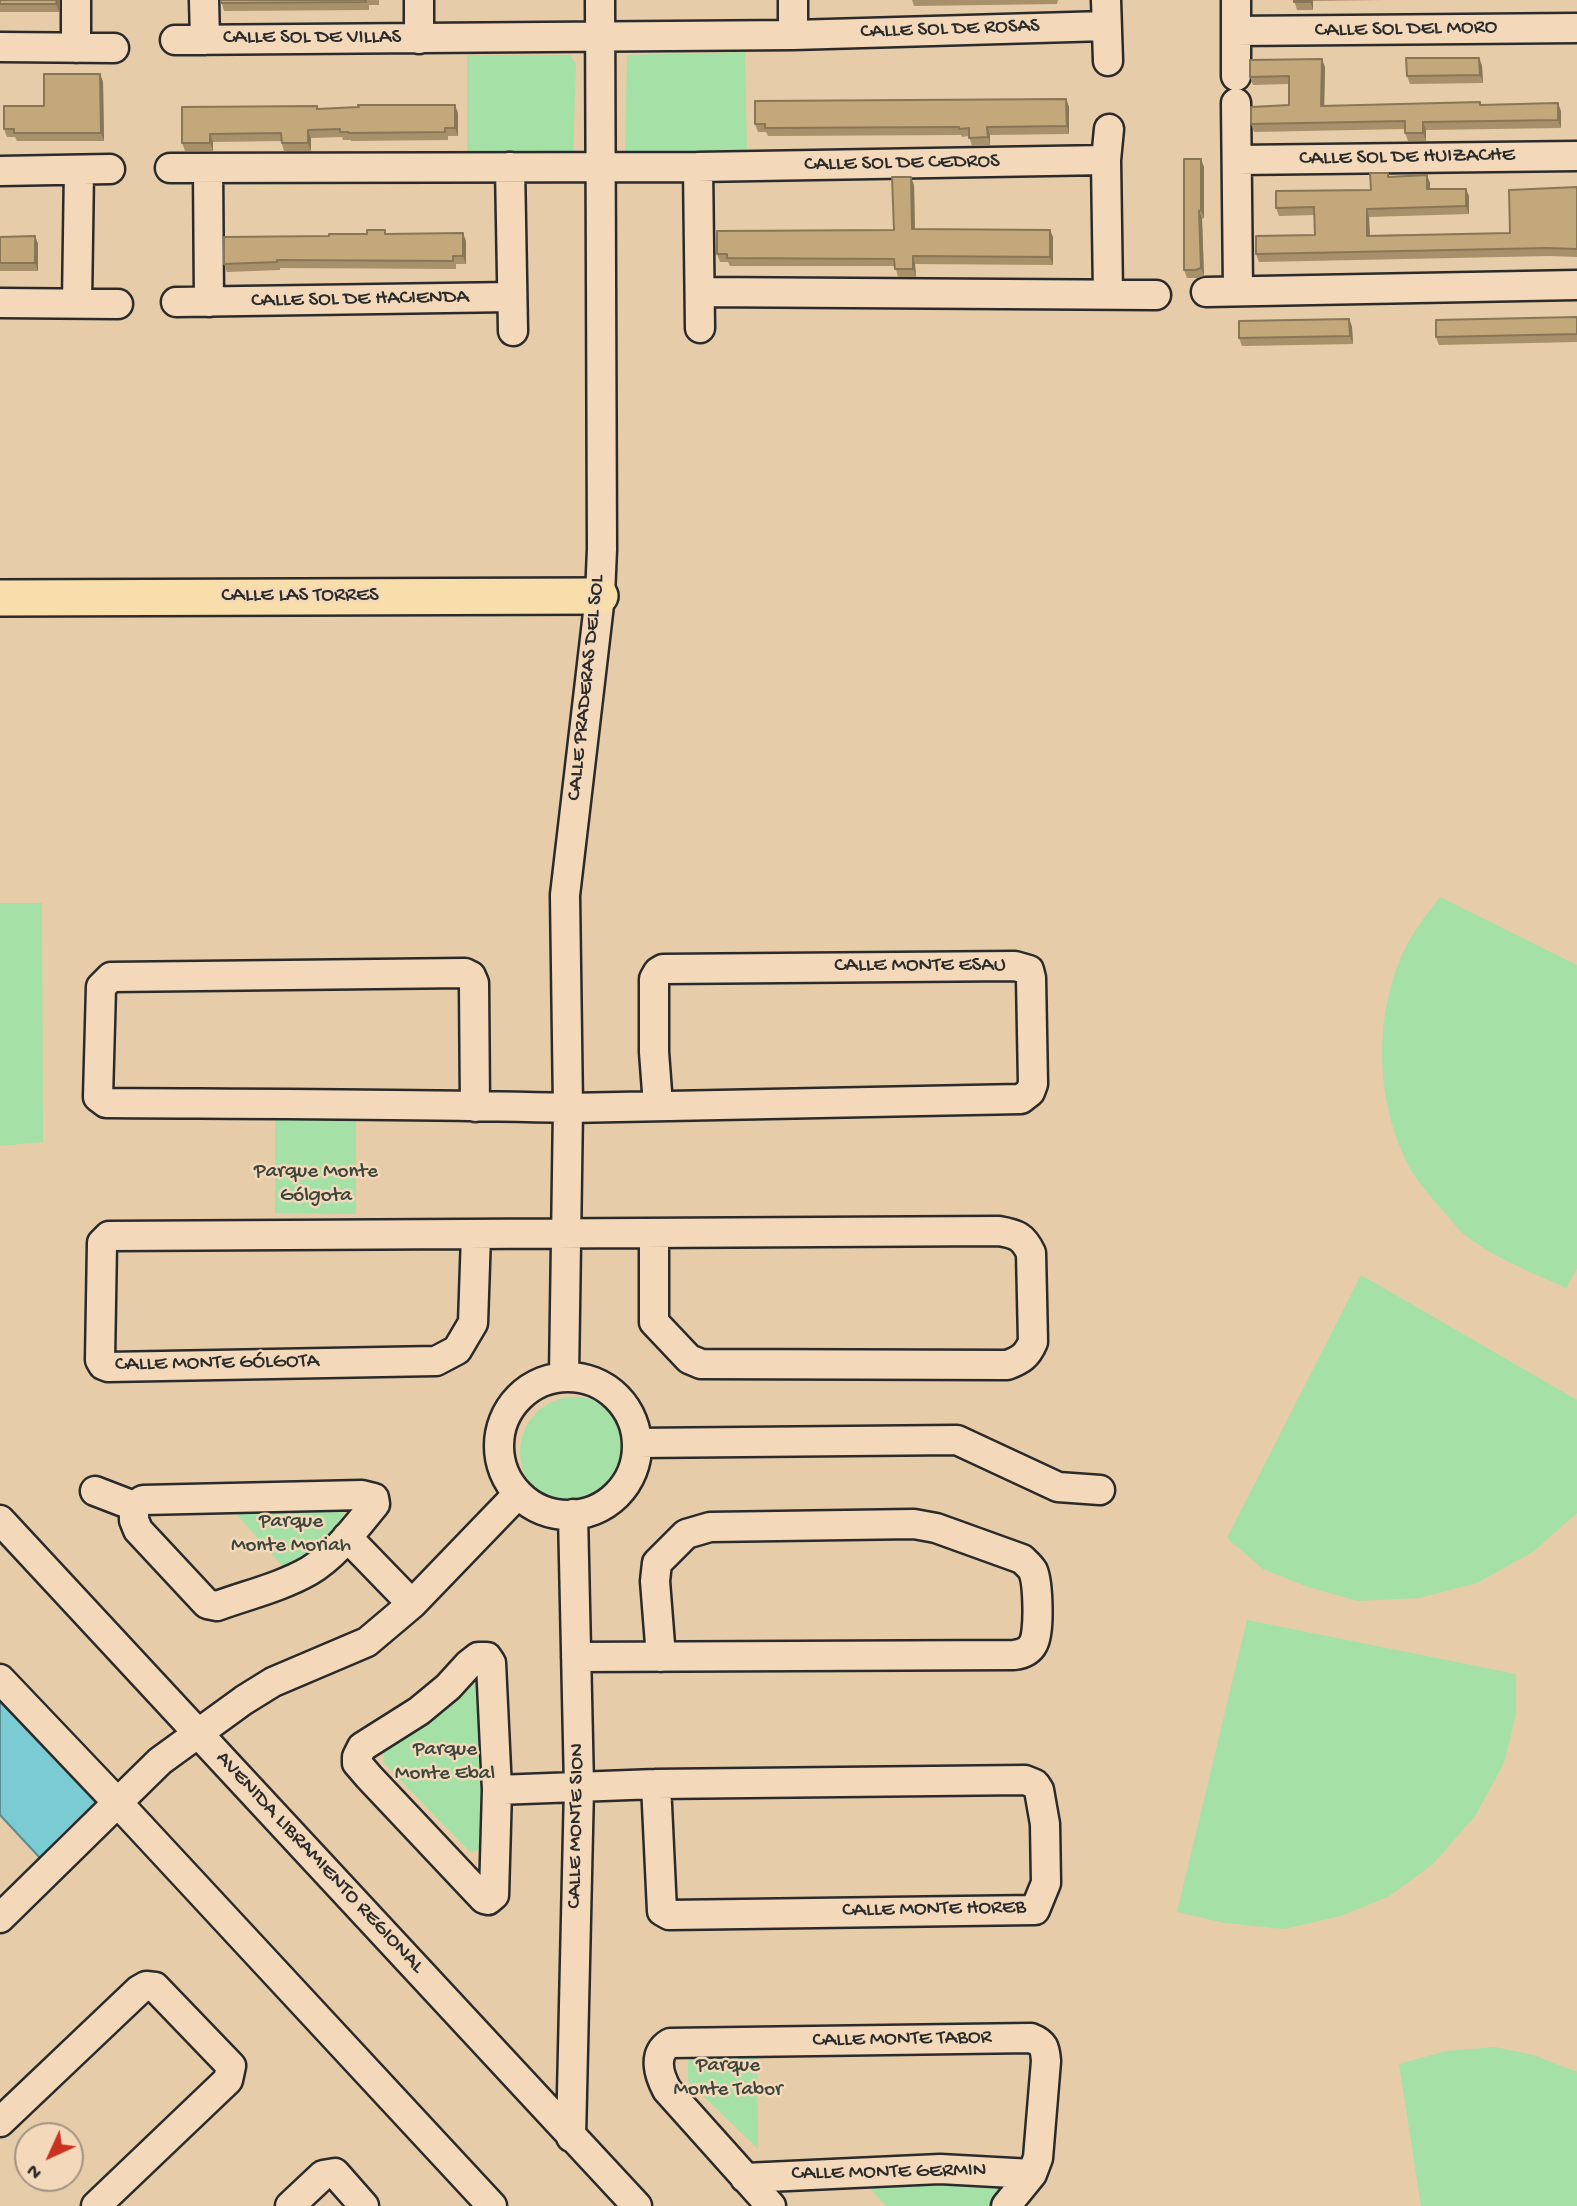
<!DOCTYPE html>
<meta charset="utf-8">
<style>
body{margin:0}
#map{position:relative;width:1577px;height:2206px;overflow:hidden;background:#e6cca8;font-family:"Gochi Hand",sans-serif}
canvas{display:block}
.north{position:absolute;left:14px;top:2122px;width:70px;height:70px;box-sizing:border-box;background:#f3d9ba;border:2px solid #a39381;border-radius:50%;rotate:225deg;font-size:19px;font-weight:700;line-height:28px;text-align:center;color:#2b2b2b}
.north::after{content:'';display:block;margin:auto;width:24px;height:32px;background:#c8321e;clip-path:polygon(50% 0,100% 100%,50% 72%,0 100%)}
</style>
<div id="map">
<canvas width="1577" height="2206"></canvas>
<div class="north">N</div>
</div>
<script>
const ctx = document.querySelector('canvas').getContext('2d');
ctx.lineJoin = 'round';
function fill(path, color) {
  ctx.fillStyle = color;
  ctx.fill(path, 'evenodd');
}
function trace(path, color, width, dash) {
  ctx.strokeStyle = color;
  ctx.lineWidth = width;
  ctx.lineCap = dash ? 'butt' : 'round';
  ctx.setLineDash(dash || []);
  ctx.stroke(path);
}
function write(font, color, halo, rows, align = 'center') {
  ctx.font = font + ' "Gochi Hand",sans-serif';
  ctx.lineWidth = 5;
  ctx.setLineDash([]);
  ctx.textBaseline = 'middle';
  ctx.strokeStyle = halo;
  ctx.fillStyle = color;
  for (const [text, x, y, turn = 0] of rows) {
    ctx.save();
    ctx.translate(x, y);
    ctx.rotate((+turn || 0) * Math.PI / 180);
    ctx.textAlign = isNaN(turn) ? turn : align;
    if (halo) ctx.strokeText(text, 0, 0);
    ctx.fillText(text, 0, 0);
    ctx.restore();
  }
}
fill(new Path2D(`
 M745 52 747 155 625 160 627 55Z
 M467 55H570L576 64 573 158H467Z
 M1440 897 1577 965V1268L1566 1288C1532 1272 1492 1258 1463 1233 1456 1227 1451 1219 1445 1213 1429 1195 1411 1175 1402 1152 1376 1092 1375 1016 1402 955 1411 934 1426 915 1440 897Z
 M0 903H42L43 1142 0 1146Z
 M275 1098 356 1099V1214L275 1213Z
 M1361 1275 1577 1400V1513L1534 1551 1477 1583 1419 1598 1358 1601 1308 1587 1263 1569 1227 1538Z
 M520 1452a55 55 0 1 1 110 0a55 55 0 1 1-110 0Z
 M346 1505C338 1542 316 1555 283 1567L232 1509Z
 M1247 1620 1516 1674V1714L1504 1763 1475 1816 1433 1864 1388 1897 1340 1916 1284 1929 1225 1923 1177 1912Z
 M472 1678 487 1680 491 1847 470 1852 384 1763V1742L437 1717Z
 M1495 2047 1533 2055 1577 2072V2206H1421L1399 2064 1446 2051Z
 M757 2048 758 2149 688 2081V2062L692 2051Z
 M997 2178 1001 2193 989 2206H886L861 2179Z`), '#a5e0a6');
const water = new Path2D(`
 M0 1701 98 1805 41 1859 0 1815Z`);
fill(water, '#7bccd2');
trace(water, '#5b8c8f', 2);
const minor = new Path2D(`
 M204 0 205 40
 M419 0V39
 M1106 0 1108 61
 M1236 0V76
 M1236 31 1577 28
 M793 35V0
 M175 40 793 35 1106 26
 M0 47 114 48
 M76 48V0
 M1236 103 1238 289
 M1237 160 1577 156
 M510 167 513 331
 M698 167 700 328
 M170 168 698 167 1106 160
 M208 168 209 302
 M0 171 110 169
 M700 292 1156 295
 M1206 292 1577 285
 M1108 294 1106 160 1109 129
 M176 302 512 297
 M0 303 118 304
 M77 303 79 170
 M475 1107 474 983 471 976 465 973 111 977 101 987 98 1097 106 1103C260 1104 414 1104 568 1108L1021 1099 1030 1092 1033 1084 1031 978 1029 970 1015 966 663 969 658 972 654 979V1052L658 1105
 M476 1235 473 1323 457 1350 436 1361 108 1367 103 1365 100 1360 102 1243 109 1236 999 1231C1016 1234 1023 1236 1031 1253L1033 1342C1027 1356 1021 1360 1007 1365L701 1364 689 1359 654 1322V1233
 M564 1376 568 1108 565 895 600 596 602 549 600 0
 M499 1446a69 69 0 1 1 138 0a69 69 0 1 1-138 0Z
 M637 1443 957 1440 1058 1487 1100 1490
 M95 1491 134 1506
 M362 1495 374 1498 375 1504C356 1527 336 1555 309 1571 281 1587 247 1595 217 1606L207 1604 138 1530 134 1520V1506L143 1500Z
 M0 1520 637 2206
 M347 1537 412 1604
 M478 1657H487L491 1663 497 1790 494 1895 488 1900 484 1899 369 1777 357 1763V1757L362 1747 419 1711 448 1687 469 1664Z
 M576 1657 1014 1655C1022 1654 1029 1652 1033 1644 1040 1633 1038 1583 1033 1571 1030 1566 1026 1563 1022 1559L936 1528 914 1524 710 1527 686 1534 657 1563 655 1581 661 1657
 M0 1679 118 1803 492 2206
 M497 1790 656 1784 1025 1780 1035 1784 1039 1790 1045 1824 1046 1883 1035 1910 669 1915 662 1911 656 1784
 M0 1918 160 1761 244 1700 273 1682 367 1642 412 1604 518 1494
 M0 2122 139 1990 146 1986 155 1987 231 2066 228 2080 96 2206
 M571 2137 579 1787 573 1514
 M745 2178 940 2169 1032 2174
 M290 2206 323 2175 335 2173 364 2206
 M771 2206 667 2090C659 2075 652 2054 670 2043L1031 2038C1044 2043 1045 2048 1046 2061L1038 2158 1032 2174 1006 2206`);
const major = new Path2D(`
 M0 598 600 596`);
trace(minor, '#2b2b2b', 33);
trace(major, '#2b2b2b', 40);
trace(minor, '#f3d9ba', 28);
trace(major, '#f8deab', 35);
fill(new Path2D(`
 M0 0H59V12H0Z
 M221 0H379V5H369V10L224 11Z
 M912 0H1058L1057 4 914 6Z
 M1294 0H1382L1313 1V10H1297Z
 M1479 58 1482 66 1483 83 1410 84 1407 76Z
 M1325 67 1324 106 1480 102 1481 105 1561 111V128L1426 130V141H1408L1405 133V129L1254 132 1251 124 1289 105V84L1253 85 1250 77Z
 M100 74 103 82 104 141H17L15 137H7L4 129Z
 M1066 99 1069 107V134L990 135V145L972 146 969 136 962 137 961 135 768 136 766 132H758L755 124Z
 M182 107 318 109 458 113V136H448V140L351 141V140H343L342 137 311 138V151H284L281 141 213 142V151H185L182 143Z
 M1204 167V218L1202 219 1204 276 1197 278H1187L1184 270Z
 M1388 173 1389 177 1430 183V189L1469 196V214L1369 217 1370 235 1510 233 1577 187V257L1550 256 1259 262 1256 254 1315 235 1314 215 1279 216 1276 208 1371 190Z
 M914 185 915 229 1050 230 1053 237V265L915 264 916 277H898L895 266H730L728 262H720L717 254 894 230Z
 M385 230 386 234 466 241V264H456V269L280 268V270L227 272 224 264 329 236 367 234Z
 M35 236 38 244V271H0V237Z
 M1577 317V342L1439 345 1436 337Z
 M1349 319 1352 327 1353 344 1242 346 1239 338Z`), '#a8906b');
fill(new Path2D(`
 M57 0H59V12L56 4Z
 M1310 0H1313V10Z
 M1479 58 1482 66 1483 83 1480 75Z
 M1322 59 1325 67 1324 114 1321 106Z
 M100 74 103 82 104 141 101 133Z
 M1066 99 1069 107V134L1067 126Z
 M1558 103 1561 111V128L1558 120Z
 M455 105 458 113V136L455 128Z
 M1423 122 1426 130V141L1423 133Z
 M987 127 990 135V145L988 137Z
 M308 130 311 138V151L308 143Z
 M210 134 213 142V151L210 143Z
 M1201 159 1204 167V218L1201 210Z
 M1427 175 1430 183V197L1427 189Z
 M911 177 914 185 915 237 912 229Z
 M1466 189 1469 196V214L1466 206Z
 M1367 209 1369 217 1370 243 1367 236Z
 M1199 211 1202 219 1204 276 1201 268Z
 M1050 230 1053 237V265L1050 257Z
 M463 233 466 241V264L463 256Z
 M35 236 38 244V271L35 263Z
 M913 256 915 264 916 277 913 269Z
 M1349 319 1352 327 1353 344 1350 336Z`), '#887657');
const building = new Path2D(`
 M0 0H57L56 4H0Z
 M221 0H366V2L221 3Z
 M1294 0H1310V2H1294Z
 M1406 58H1479L1480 75 1407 76Z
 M1322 59 1321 106 1480 102V105L1558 103V120L1423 122V133H1405V121L1251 124V107L1289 105V76L1250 77V60Z
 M44 74H100L101 133H14V129H4V106H44Z
 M1066 99 1067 126 987 127 988 137 969 138V128L959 129V127L765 128V124H755V101Z
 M358 105H455V128H445V132L349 133 348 132H340V129L308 130V143H282L281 133 210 134V143H182V107L317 106V109L359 107Z
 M1184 159H1201V210L1199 211 1201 268 1195 270H1184Z
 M1370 173H1388V177L1427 175V189H1466V206L1367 209V236L1510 233 1509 190 1577 187V249L1547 248 1256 254V236L1315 235 1314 207 1276 208V191L1371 190Z
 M892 177H911L912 229 1050 230V257L913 256V269H895L894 259 727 258V254H717V231L894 230Z
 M367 230H385V234L463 233V256H453V261L277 260V262L224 264V237L329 236V234H367Z
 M35 236V263H0V237Z
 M1577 317V334L1436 337V320Z
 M1349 319 1350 336 1239 338V321Z`);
fill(building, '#c3a87c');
trace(building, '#887657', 2);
write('21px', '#2b2b2b', '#f3d9ba', [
 ["CALLE SOL DE ROSAS",950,30,-2],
 ["CALLE SOL DEL MORO",1406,30,-1],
 ["CALLE SOL DE VILLAS",312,39],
 ["CALLE SOL DE HUIZACHE",1407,158,-1],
 ["CALLE SOL DE CEDROS",902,164,-1],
 ["CALLE SOL DE HACIENDA",360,300,-1],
 ["CALLE LAS TORRES",300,597],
 ["CALLE PRADERAS DEL SOL",587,688,-84],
 ["CALLE MONTE ESAU",920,967],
 ["CALLE MONTE GÓLGOTA",217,1364,-1],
 ["CALLE MONTE SION",577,1826,-89],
 ["AVENIDA LIBRAMIENTO REGIONAL",319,1863,47],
 ["CALLE MONTE HOREB",934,1910,-1],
 ["CALLE MONTE TABOR",902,2040,-1],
 ["CALLE MONTE GERMIN",889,2173,-1]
]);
write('21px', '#3d463d', '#f3d9ba', [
 ["Parque Monte",316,1173],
 ["Gólgota",316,1197],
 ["Parque",291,1523],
 ["Monte Moriah",291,1547],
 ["Parque",445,1751],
 ["Monte Ebal",445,1775],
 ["Parque",728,2067],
 ["Monte Tabor",728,2091]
]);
</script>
